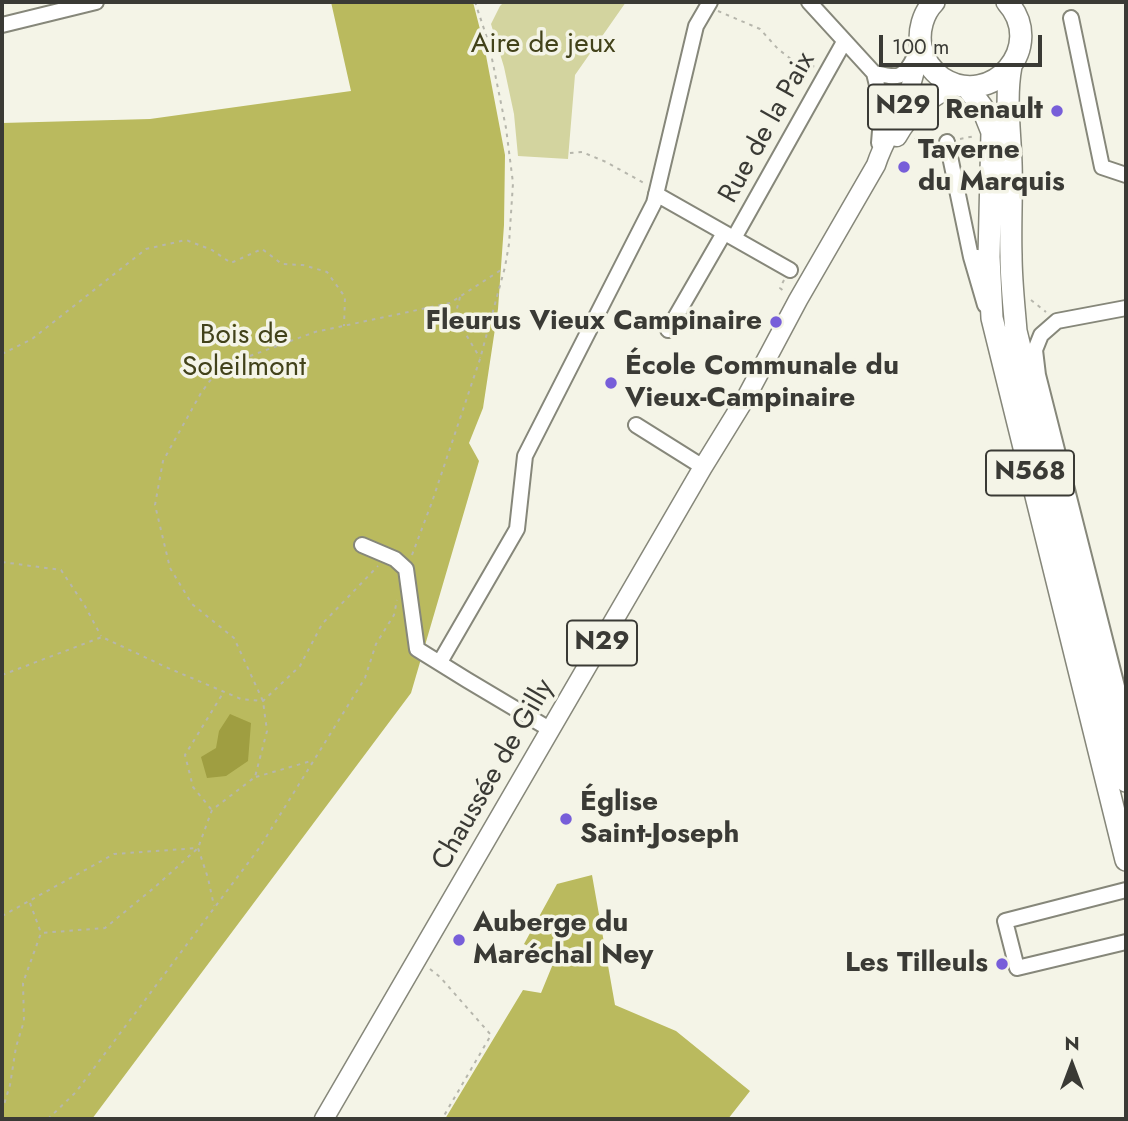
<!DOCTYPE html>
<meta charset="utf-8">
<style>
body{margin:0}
#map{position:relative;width:1128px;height:1121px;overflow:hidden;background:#f4f4e7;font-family:Jost,sans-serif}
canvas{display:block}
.frame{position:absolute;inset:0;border:4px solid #3a3a35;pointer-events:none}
.north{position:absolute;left:1037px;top:1030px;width:70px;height:70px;-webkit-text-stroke:5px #f4f4e7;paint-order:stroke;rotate:0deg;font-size:19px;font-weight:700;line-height:28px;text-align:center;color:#3a3a35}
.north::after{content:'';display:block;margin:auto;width:24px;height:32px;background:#3a3a35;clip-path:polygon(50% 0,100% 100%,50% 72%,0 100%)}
.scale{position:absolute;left:879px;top:35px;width:163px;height:32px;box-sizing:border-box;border:4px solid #3a3a35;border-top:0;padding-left:9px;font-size:21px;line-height:24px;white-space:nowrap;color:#3a3a35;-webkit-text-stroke:5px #f4f4e7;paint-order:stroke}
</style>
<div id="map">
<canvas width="1128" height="1121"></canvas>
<div class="frame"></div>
<div class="north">N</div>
<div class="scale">100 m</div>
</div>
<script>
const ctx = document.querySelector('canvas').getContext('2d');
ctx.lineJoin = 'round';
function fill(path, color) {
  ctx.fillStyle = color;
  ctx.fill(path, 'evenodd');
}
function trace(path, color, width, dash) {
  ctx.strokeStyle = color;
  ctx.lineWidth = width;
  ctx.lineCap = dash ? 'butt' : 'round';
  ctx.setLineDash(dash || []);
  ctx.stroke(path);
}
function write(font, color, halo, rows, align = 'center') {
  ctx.font = font + ' Jost,sans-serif';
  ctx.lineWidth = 7;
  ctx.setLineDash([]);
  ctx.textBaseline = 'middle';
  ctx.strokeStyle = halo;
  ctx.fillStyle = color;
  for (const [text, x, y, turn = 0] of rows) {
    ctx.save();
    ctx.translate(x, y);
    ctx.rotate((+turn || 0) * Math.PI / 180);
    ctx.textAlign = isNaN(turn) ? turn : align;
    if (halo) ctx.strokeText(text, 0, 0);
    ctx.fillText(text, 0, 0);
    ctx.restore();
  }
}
fill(new Path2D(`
 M504 2H626L575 75 568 159 518 156 514 114 504 67 491 24 500 6Z`), '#d3d49f');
fill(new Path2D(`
 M331 2H473L484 45 505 155 504 225 498 309 483 408 469 443 479 461 411 693 92 1119H2V123L150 119 351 91Z
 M592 875 615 1005 676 1031 750 1091 728 1119H445L523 990 541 993 555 959 524 944 557 884Z`), '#baba5e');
fill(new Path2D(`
 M230 714 251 723 248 761 226 776 207 778 201 757 216 748 219 731Z`), '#9f9e41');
const minor = new Path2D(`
 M809 2 874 73 882 106 879 143 882 146
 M1071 18 1102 167 1126 175
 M2 25 96 2
 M874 73C897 78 903 80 914 58
 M947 142 971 257
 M656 194 790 270
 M734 238 844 42
 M978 257H971L985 305
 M1126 308 1057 321 1041 335 1035 350 1038 375 1126 722
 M668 330 724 233
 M636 425 703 467
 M362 545 395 559 406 569 417 649 467 680 551 730
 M440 662 517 529 525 456 654 203 696 26 710 2
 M1126 890 1005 921 1017 968 1126 942`);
const major = new Path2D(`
 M897 137C911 112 932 95 959 85
 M324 1119 703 467 748 394 798 300 876 165C883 143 895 125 904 104 913 85 916 65 921 45`);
const highway = new Path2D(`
 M934 2C923 13 918 31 921 47 924 59 932 71 942 78 992 110 1047 46 1007 2
 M1011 66C1005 98 1010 131 1011 163 1012 194 1010 224 1011 255 1011 280 1014 306 1016 331L1126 781
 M967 87 982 107 992 132 989 257 992 318 1126 860`);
trace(minor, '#86877a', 18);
trace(major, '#86877a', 21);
trace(highway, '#86877a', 24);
trace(new Path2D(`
 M718 11 760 29 778 49 796 63 817 67
 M915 138 929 147 934 146
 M960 139 975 136
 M570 153 582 152 606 162 644 183
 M784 280 780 288 785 292
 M460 297 455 316 480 358
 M1031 300 1046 312
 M2 354 32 339 146 249 186 240 212 250 231 263 262 249 282 264 303 265 327 272 345 297 344 326
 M412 555 432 502 480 359 505 267 509 244 513 183 506 128 489 44 475 2
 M2 562 61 570 85 606 101 636
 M2 675 102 637 168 668 241 699 263 701 300 666 322 624 378 566
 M256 777 311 761
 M211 809 193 787 185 755 223 693
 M30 903 41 933
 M2 916 114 854 198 848 208 878 214 906
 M430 969 440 977 491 1035 442 1119
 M2 1111 10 1085 16 1047 24 1021 23 983 41 933 105 928 155 887 198 848 212 810 255 777 267 731 263 701 234 638 192 604 170 568 155 505 163 461 201 393 220 367 315 332 450 303 504 268
 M48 1119 76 1092 260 847 365 678 376 644 394 615 397 600`), '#b6b6ac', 2, [3.5, 5]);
trace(minor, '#fff', 14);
trace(major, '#fff', 18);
trace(highway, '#fff', 21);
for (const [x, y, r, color] of [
 [1057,111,7,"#775ed9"],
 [904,167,7,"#775ed9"],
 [776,322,7,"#775ed9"],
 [611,383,7,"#775ed9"],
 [566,819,7,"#775ed9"],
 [459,940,7,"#775ed9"],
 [1002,964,7,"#775ed9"]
]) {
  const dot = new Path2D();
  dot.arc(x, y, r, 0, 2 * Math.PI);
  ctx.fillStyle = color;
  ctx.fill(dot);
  trace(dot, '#f4f4e7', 2.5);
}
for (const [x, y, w] of [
 [903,107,70],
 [1030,473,88],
 [602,643,70]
]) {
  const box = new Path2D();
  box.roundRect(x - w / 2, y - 22.5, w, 45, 5);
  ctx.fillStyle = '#f4f4e7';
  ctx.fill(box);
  trace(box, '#3a3a35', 2);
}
write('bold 26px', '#3a3a35', null, [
 ["N29",903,107],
 ["N568",1030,473],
 ["N29",602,643]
]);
write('28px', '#42421a', '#f4f4e7', [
 ["Aire de jeux",543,45],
 ["Bois de",244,336],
 ["Soleilmont",244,368]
]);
write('bold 28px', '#3a3a35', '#f4f4e7', [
 ["Renault",1043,111,"right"],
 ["Taverne",918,151],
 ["du Marquis",918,183],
 ["Fleurus Vieux Campinaire",762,322,"right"],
 ["École Communale du",625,367],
 ["Vieux-Campinaire",625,399],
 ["Église",580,803],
 ["Saint-Joseph",580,835],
 ["Auberge du",473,924],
 ["Maréchal Ney",473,956],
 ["Les Tilleuls",988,964,"right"]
], 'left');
write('28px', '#3a3a35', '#f4f4e7', [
 ["Rue de la Paix",768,128,-61],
 ["Chaussée de Gilly",494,775,-60]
]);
</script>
